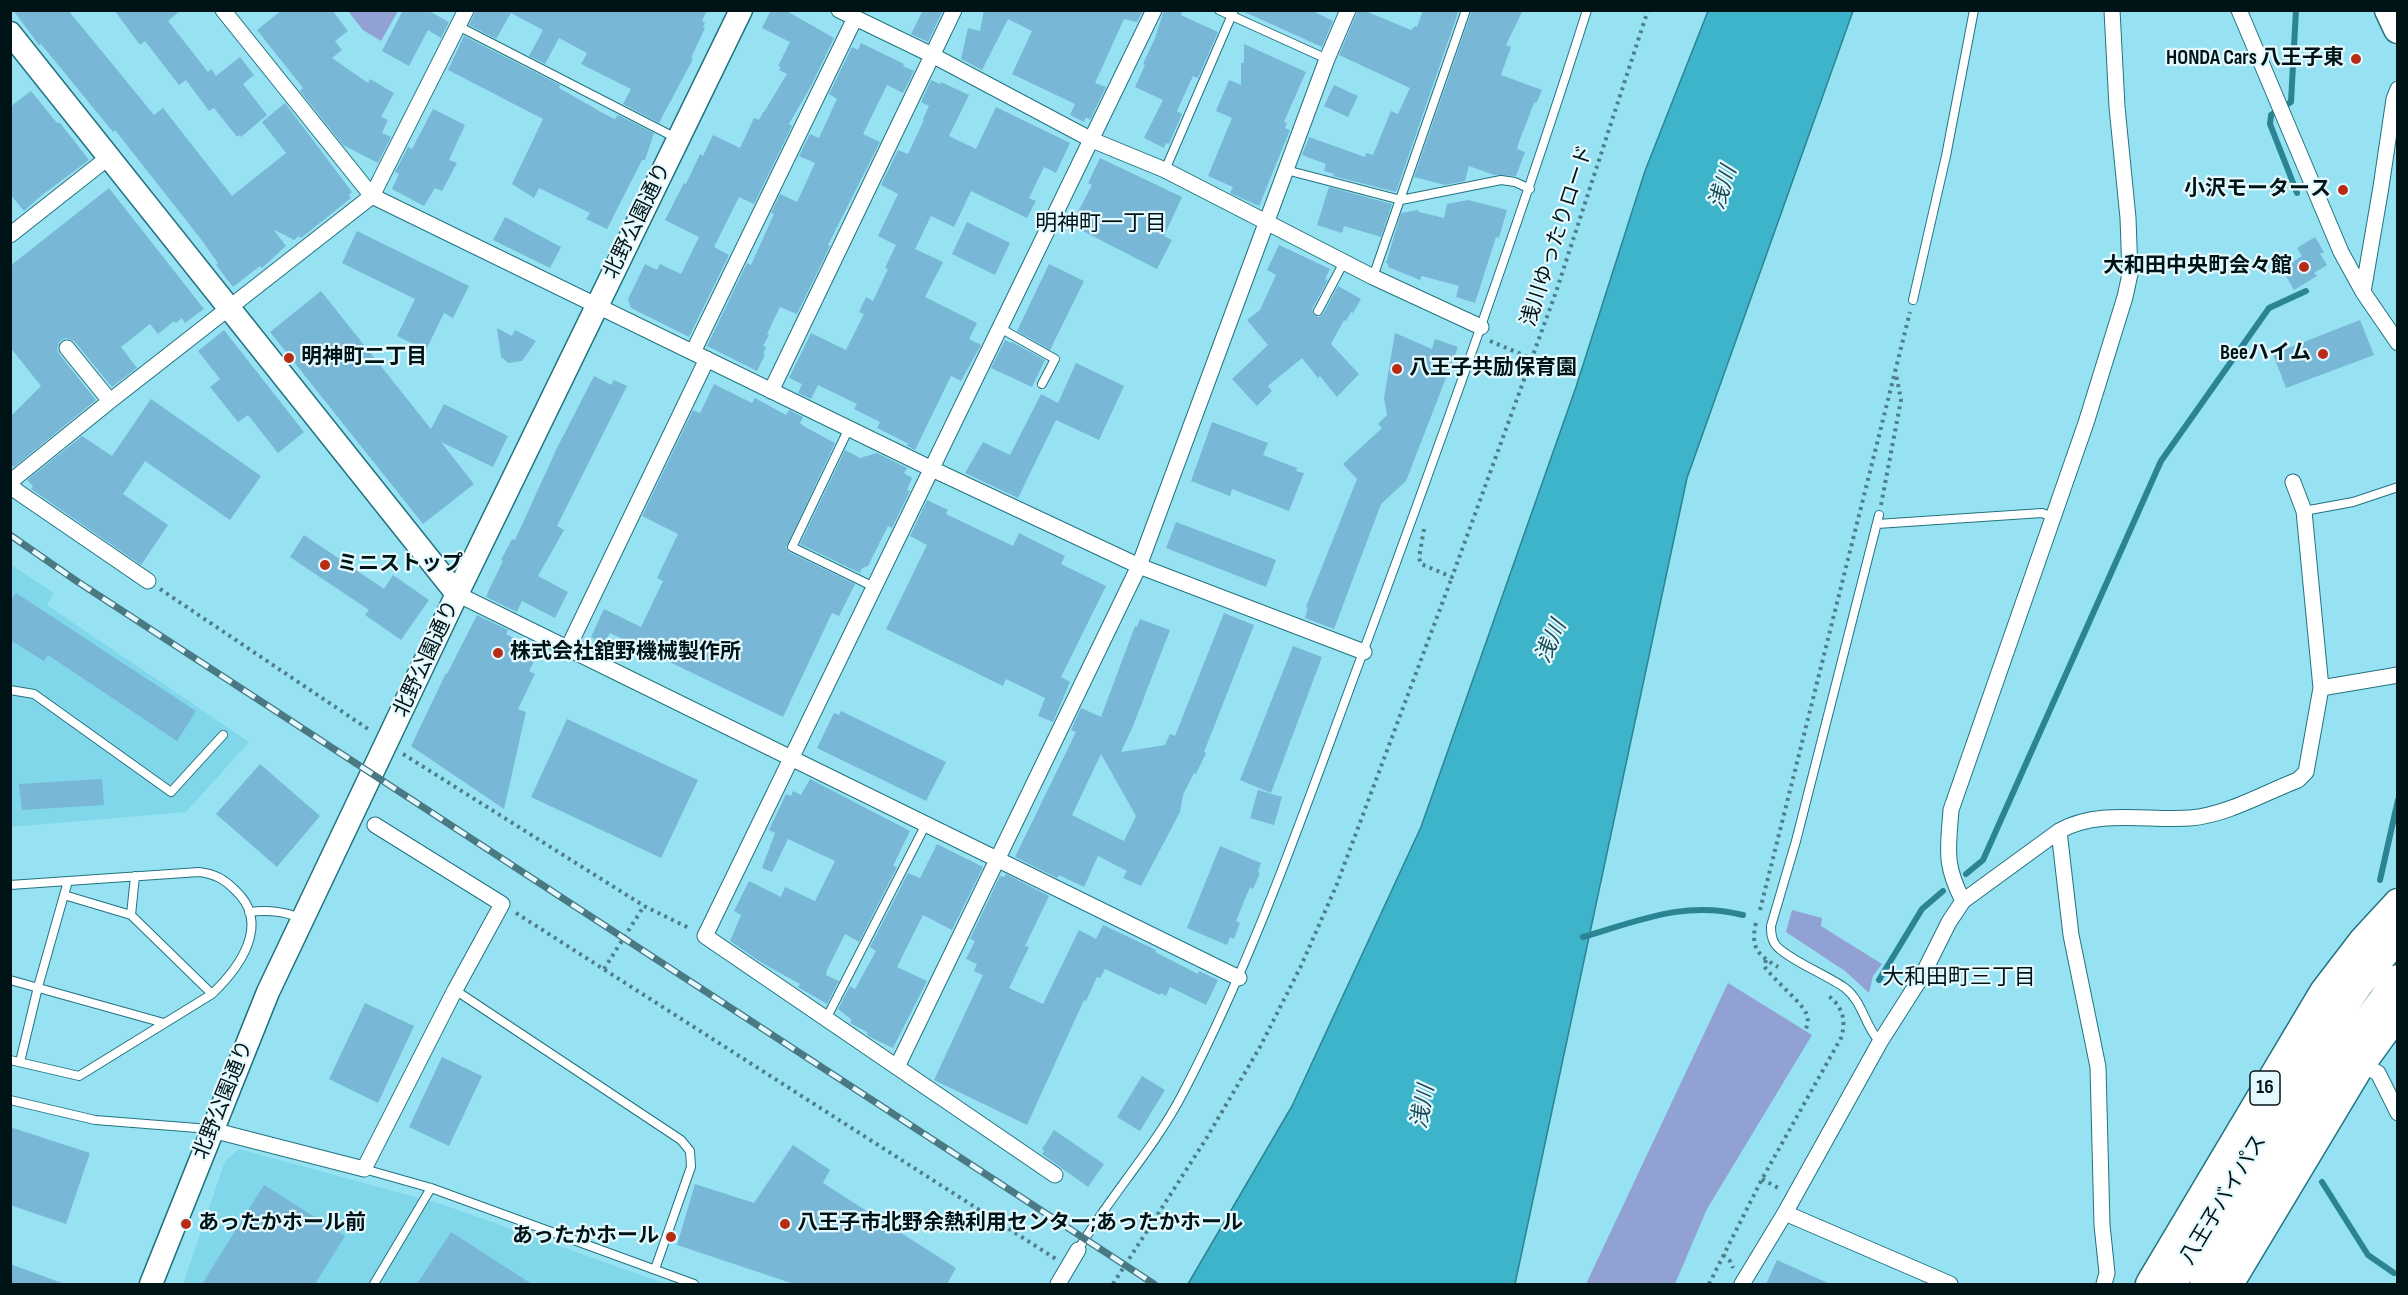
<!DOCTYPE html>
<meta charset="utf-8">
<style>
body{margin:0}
#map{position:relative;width:2408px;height:1295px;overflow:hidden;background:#96e2f2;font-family:"Sofia Sans Condensed",sans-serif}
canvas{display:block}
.frame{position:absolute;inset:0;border:12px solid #001418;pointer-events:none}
</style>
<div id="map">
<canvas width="2408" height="1295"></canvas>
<div class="frame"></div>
</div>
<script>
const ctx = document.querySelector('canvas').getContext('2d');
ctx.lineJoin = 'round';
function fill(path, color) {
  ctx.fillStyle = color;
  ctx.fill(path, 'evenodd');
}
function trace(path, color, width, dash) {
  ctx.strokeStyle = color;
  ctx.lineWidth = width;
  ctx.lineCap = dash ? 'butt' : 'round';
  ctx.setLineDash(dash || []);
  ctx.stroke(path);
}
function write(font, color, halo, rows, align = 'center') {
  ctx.font = font + ' "Sofia Sans Condensed","Noto Sans JP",sans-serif';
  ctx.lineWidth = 4.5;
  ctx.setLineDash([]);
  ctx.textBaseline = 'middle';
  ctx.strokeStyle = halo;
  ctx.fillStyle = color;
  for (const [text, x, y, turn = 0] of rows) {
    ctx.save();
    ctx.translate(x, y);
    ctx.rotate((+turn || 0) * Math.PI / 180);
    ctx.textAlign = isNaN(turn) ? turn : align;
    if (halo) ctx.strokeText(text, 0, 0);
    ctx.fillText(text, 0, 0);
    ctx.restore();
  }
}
fill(new Path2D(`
 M10 564 54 593 47 605 249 742 186 812 11 827Z
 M239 1149 441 1204 666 1284H183L225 1161Z`), '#80d7e9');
fill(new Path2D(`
 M348 11H398L381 41 363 30Z
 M1792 910 1822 918 1821 926 1882 964 1873 976 1869 993 1845 971 1786 932Z
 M1728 983 1812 1035 1707 1209 1675 1284H1586Z`), '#92a1d3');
const water = new Path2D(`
 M1708 11H1853L1687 478 1515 1284H1188L1292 1106 1421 827 1576 387 1645 171Z`);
fill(water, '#3db4c9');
trace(water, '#2b8494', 1.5);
trace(new Path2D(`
 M2296 10 2291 102 2271 115 2270 124 2297 193
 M1966 874 1983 860 2161 461 2269 308 2306 291
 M2380 880 2398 800
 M1583 937C1638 921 1685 900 1743 915
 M1879 980 1922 909 1943 891
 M2322 1182 2368 1255 2394 1273`), '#2b8494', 6);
fill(new Path2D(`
 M13 10H68L154 115 163 108 232 196 286 153 262 122 285 103 352 192 349 195 351 198 301 238 299 236 294 240 273 229 286 246 262 268 260 266 233 287 216 265 218 263 200 238 115 130 113 132 41 44 39 45Z
 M114 10H181L168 21 208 72 211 69 216 76 240 57 254 75 243 84 267 115 241 137 239 135 237 137 214 108 209 111 186 80 179 85 145 41 140 45Z
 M282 10H332L348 31 335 41 342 50 332 58 368 83 370 79 394 93 381 117 388 120 382 133 391 137 378 163 343 145 300 91 303 88 257 30Z
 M403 10H427L449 22 441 38 428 30 409 66 382 51Z
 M476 10H707L702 21 705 23 703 27 705 28 691 58 693 59 659 123 623 104 631 89 581 64 587 53 559 38 545 64 529 56 543 30 511 13 496 39 469 25Z
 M771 10H785L834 38 811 86 789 124 792 126 754 204 739 197 714 247 729 255 689 337 631 308 628 299 645 264 657 270 660 264 681 274 699 237 665 220 684 183 686 184 700 154 703 156 713 135 740 148 754 118 759 120 763 112H764L787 74 779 70 781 67 778 66 790 42 762 28Z
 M923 10H943L928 42 911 34Z
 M984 10H1143L1137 22 1124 19 1095 83 1106 87 1090 120 1086 117 1084 122 1070 115 1075 104 1012 74 1032 31 1008 19 982 70 961 59 968 28 980 31Z
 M1164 10H1183L1181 15 1218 32 1198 78 1193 76 1177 111 1182 114 1169 144 1166 143 1164 148 1144 138 1163 100 1135 87 1145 65 1143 64 1155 38Z
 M1240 10H1311L1333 21 1322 47Z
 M1358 10H1363L1411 30 1415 26 1417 27 1423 10H1459L1396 192 1333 176 1334 174 1324 171 1326 164 1302 155 1309 137 1365 157 1366 153 1373 155 1391 111 1398 114 1410 88 1339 55Z
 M1472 10H1523L1506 45 1511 47 1501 75 1542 90 1537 102 1534 103 1519 142 1517 149 1525 152 1516 176 1494 175 1469 166 1465 181 1445 185 1414 177Z
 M464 36 560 85 559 88 608 116 615 119 618 115 654 133 645 160H642L607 229 586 219 590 213 539 188 534 198 512 184 543 119 448 70Z
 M861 43 904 64 903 66 914 71 903 93 887 85 863 134 880 142 828 245 830 246 797 314 780 307 767 334 769 335 763 346 766 347 763 354 765 355 757 371 707 346 747 263 751 265 774 214 771 213 780 194 797 202 815 163 799 156 810 134 819 138 837 99 829 94 852 47 858 50Z
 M1244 44 1306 72 1284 122 1287 123 1285 128 1290 130 1259 206 1230 193 1233 187 1208 176 1232 118 1216 111 1229 80 1241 85V63H1244Z
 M931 80 940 84 941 82 969 95 949 136 976 149 996 107 1070 143 1056 173 1044 167 1029 198 1036 201 1027 218 971 191 954 227 931 216 915 249 943 262 925 297 977 323 969 339 981 345 961 381 951 376 915 450 906 445 909 444 877 428 880 422 854 409 857 404 818 385 811 399 798 393 802 384 789 378 811 333 846 350 864 314 859 312 866 297 873 301 888 269 885 268 896 245 878 236 898 194 881 185 898 150 908 154 924 120 923 119 929 106 921 102Z
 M1334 85 1358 96 1348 117 1324 106Z
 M31 91 57 123H60L89 160 42 195 24 211 10 194V107Z
 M433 109 465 125 449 160 457 163 442 191 435 188 424 206 392 189 399 174 395 172 408 147 412 149Z
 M1100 158 1182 197 1164 236 1172 240 1157 269 1071 225 1092 185 1088 183Z
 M1329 187 1392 204 1381 237 1344 226 1342 233 1317 225Z
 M109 188 204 309 185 323 182 318 176 323 174 321 158 334 150 324 121 347 137 368 112 387 74 341 66 338 60 341 57 349 59 354 96 400 14 467 10 464V417L41 386 10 347V266Z
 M1468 200 1507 210 1499 238 1496 237 1475 303 1456 297 1459 286 1422 276 1420 280 1388 267V264L1386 263 1401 213 1418 210 1419 212 1444 218 1447 204Z
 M505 217 561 247 550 268 493 240Z
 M967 222 1010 243 995 275 952 254Z
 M357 231 469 286 453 318 444 313 426 350 397 336 415 299 342 263Z
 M2315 237 2324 252 2320 254 2327 265 2314 273 2317 276 2294 290 2282 269 2302 256 2297 248Z
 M1279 245 1330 269 1325 279 1328 280 1312 309 1315 316 1319 317 1323 314 1338 286 1361 299 1353 313 1351 312 1346 321 1344 320 1331 344 1359 374 1337 397 1320 376 1318 378 1302 358 1268 386 1272 391 1257 406 1232 379 1268 345 1247 320 1260 310 1276 275 1267 270Z
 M1049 264 1084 281 1050 350 1017 331Z
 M321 291 431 429 444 404 508 436 493 467 441 442 474 484 423 524 270 332Z
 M2360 320 2374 355 2286 388 2273 354Z
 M497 328 512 336 515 330 536 341 522 361 508 363 501 357Z
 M224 330 304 432 278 453 248 415 238 422 210 387 220 379 198 351Z
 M1395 333 1432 349 1435 339 1458 347 1406 481 1381 504 1334 629 1305 618 1308 608 1306 607 1357 479 1343 464 1382 428 1378 424 1387 415 1384 398Z
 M1005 340 1011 343 1012 342 1045 360 1032 387 991 368Z
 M1076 363 1124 386 1099 440 1056 420 1018 498 965 473 983 442 1010 455 1041 394 1058 403Z
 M594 376 611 385 614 380 627 386 557 526 564 530 538 576 568 592 555 618 522 601 517 612 486 597 488 592 503 561 501 560 512 539 515 540 557 448Z
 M714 384 752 403 755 398 786 415 789 410 803 417 800 423 805 427 835 443 786 548 789 552 855 584 839 616 832 613 783 717 610 633 604 644 591 637 604 609 641 627 663 581 657 578 678 534 642 516 693 410 700 413Z
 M151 399 261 476 230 520 145 461 123 494 168 525 141 565 31 489 33 486 27 480 82 436 112 456Z
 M1212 422 1268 443 1263 455 1297 468 1296 471 1304 473 1289 511 1232 489 1230 496 1191 481Z
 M845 450 860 458 877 453 907 468 904 473 912 478 907 490 910 491 892 528 888 526 868 566 862 568 860 573 800 544Z
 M927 500 948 510 946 514 1013 546 1019 533 1065 556 1061 564 1106 586 1061 677 1070 682 1053 722 1038 716 1045 698 1006 679 1003 686 886 629 927 545 910 536Z
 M1176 522 1276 560 1266 587 1166 548Z
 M304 535 384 589 393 575 429 600 401 640 365 615 369 610 290 557Z
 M16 593 196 711 177 741 48 655 44 661 10 640V601Z
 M1224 613 1254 625 1204 752 1206 753 1196 774 1194 773 1183 795 1180 812 1141 886 1123 878 1127 871 1098 856 1084 887 1059 875 1057 878 1015 857 1076 732 1071 730 1081 708 1101 717 1135 626 1137 627 1140 619 1170 630 1133 726 1121 752 1165 745 1170 734 1175 736ZM1101 754 1136 816 1124 841 1072 815Z
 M477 615 508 630 506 634 540 651 529 671 535 674 518 709 526 712 504 809 411 746 446 673 447 674Z
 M1293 646 1322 657 1271 793 1240 780Z
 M841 711 946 762 926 801 817 748 834 713 839 715Z
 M567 719 698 780 661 858 531 797Z
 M260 764 320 816 277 867 216 814Z
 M102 779 104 805 22 810 19 784Z
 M810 779 910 831 893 866 897 867 859 942 845 934 827 970 826 975 839 981 827 1004 798 987 800 984 762 963 730 941 741 915 734 911 749 881 781 897 785 887 815 901 835 861 788 839 772 872 762 868 775 833 769 830 786 794 791 796 793 791 801 795Z
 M1258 790 1282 797 1274 825 1250 818Z
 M937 844 983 867 952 930 923 915 897 967 927 981 893 1048 868 1036 867 1032 850 1023 852 1020 838 1009 850 986 855 989 876 951 870 947 908 873 920 878Z
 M1220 846 1261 863 1258 872 1260 873 1253 889 1250 887 1236 921 1240 923 1234 939 1230 937 1227 945 1187 928Z
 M1006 874 1049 896 1025 946 1029 947 1009 988 1043 1004 1079 930 1096 939 1103 925 1156 950 1155 952 1198 974 1199 971 1218 980 1206 1005 1170 987 1166 996 1161 993 1160 995 1105 969 1100 978 1097 977 1086 1001 1084 1000 1027 1125 934 1080 983 975 974 971 977 964 966 959 975 941 970 939 1000 876 1004 877Z
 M365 1003 414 1026 378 1103 329 1079Z
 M442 1057 482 1076 449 1146 409 1127Z
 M1142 1076 1165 1090 1140 1131 1117 1117Z
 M10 1127 90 1153 66 1224 10 1205Z
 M1054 1130 1104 1164 1088 1187 1042 1154 1044 1151 1042 1149Z
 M793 1145 830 1170 823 1183 956 1268 947 1284H794L677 1245 695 1184 754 1203Z
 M264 1185 345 1236 315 1284H202Z
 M451 1232 532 1284H417Z
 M1777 1260 1830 1284H1766Z
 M10 1264 62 1283 61 1284H10Z`), '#79b7d7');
const lane = new Path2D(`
 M1219 10 1327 59
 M458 26 676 138
 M1165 170 1234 10
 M1286 170 1401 200 1501 180 1515 182 1530 189
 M1373 277 1466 10
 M1913 300 1946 156 1974 10
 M1318 311 1344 262
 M1000 328 1055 359 1042 384
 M849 428 792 547 874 587
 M2304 511 2353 502 2398 487
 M1879 515 1796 841 1771 926C1771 932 1771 938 1775 944 1783 957 1829 976 1845 988 1863 1002 1865 1027 1880 1042
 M1877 524 2042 513 2052 517
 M10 690 34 694 171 792 223 735
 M10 885 199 872C215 874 224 879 235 890 272 924 239 968 212 994L79 1076 10 1060
 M64 895 131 915 212 994
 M249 912C269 910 282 911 301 918
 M131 915 135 876
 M10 980 164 1023
 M455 990 681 1140 690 1151 691 1167 655 1269
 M826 1019 926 824
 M20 1062 38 987 68 881
 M10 1100 95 1120 210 1129
 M364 1169 431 1188 694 1284
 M1078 1250C1110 1196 1154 1149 1183 1093 1256 953 1307 803 1362 655 1441 442 1518 228 1587 10
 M374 1284 431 1188`);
const street = new Path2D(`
 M223 10 372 196 932 469 1139 566 1364 652
 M839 10 932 55 1092 140 1165 170 1373 277 1481 327
 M2239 10 2341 252 2363 292 2398 343
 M10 235 109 157
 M2363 292 2381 187 2394 99 2398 89
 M67 348 110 401
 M693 352 855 18
 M771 391 954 10
 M10 482 110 401 372 196 466 10
 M10 485 18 492 148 581
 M457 594 1239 978
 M568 648 707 359
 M2321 688 2398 675
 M2059 831 2071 935 2098 1067 2102 1225 2107 1273 2104 1284
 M1963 901C1944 864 1948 850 1951 810L2086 423 2125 297 2130 274 2128 218 2117 107 2112 10
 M2361 1064 2378 1073 2398 1113
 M897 1067 1139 566 1327 59 1348 10
 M212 1130 364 1169 455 990 502 904 375 825
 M1055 1175 705 936 1154 10
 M1785 1213 1950 1284
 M1058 1284 1078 1250
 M1742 1284 1785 1213 1880 1042 1922 976 1949 922 1963 901 2059 831C2099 809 2146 821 2190 818 2227 815 2264 793 2298 780L2306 772 2321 688 2304 511 2293 482`);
const secondary = new Path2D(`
 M10 33 457 594
 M151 1284 268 992 457 594 741 10`);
const highway = new Path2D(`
 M2389 10 2398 29
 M2150 1284 2324 992 2363 941 2398 903
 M2172 1284 2322 1038 2359 984 2398 937
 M2204 1284 2348 1048 2398 979
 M2229 1284 2361 1064 2398 1013`);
trace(lane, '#227381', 10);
trace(street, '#227381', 17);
trace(secondary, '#227381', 25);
trace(highway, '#227381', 31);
trace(new Path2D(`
 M1490 341 1533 359 1539 366 1566 373
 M1881 505 1901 400 1896 374
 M1424 529 1419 558 1421 564 1452 577 1556 292 1648 10
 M160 589 371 731
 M403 754 644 906 691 929
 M1760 910 1910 312
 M516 913 1056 1259
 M1756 923C1750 948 1758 955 1778 967
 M1766 960 1764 966C1773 979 1801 1002 1806 1013 1809 1020 1808 1024 1805 1031
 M604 969 644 906
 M1762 1179 1780 1189
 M1723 1255 1730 1261 1733 1268
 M1113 1284 1206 1139 1260 1047 1301 966 1337 884 1452 577
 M1709 1284 1762 1179 1841 1038C1847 1020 1842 1005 1826 994`), '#4e7f89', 4, [3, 4.5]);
trace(lane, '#fff', 8);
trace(street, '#fff', 15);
trace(secondary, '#fff', 22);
trace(highway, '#fff', 28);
const rail = new Path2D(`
 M10 535 78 582 1154 1284`);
trace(rail, '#4a7983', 7);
trace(rail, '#e4f9fe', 4.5, [14]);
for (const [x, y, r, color] of [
 [2356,59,6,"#b82c15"],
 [2343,190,6,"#b82c15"],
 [2304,267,6,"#b82c15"],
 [2323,354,6,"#b82c15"],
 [289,358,6,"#b82c15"],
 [1397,369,6,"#b82c15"],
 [325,565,6,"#b82c15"],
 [498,653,6,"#b82c15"],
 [186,1224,6,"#b82c15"],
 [785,1224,6,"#b82c15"],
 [671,1237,6,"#b82c15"]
]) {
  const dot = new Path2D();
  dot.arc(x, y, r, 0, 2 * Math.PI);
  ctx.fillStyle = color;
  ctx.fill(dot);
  trace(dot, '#e4f9fe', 2);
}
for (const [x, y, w] of [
 [2265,1088,30]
]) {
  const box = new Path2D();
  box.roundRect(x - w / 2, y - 17, w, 34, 4.5);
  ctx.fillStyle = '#e4f9fe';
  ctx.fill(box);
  trace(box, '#001418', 1.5);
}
write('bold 20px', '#001418', null, [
 ["16",2265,1088]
]);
write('bold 21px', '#001418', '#e4f9fe', [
 ["HONDA Cars 八王子東",2344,59,"right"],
 ["小沢モータース",2331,190,"right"],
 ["大和田中央町会々館",2292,267,"right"],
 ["Beeハイム",2311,354,"right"],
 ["明神町二丁目",301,358],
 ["八王子共励保育園",1409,369],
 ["ミニストップ",337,565],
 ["株式会社舘野機械製作所",510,653],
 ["あったかホール前",198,1224],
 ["八王子市北野余熱利用センター;あったかホール",797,1224],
 ["あったかホール",659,1237,"right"]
], 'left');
write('21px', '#001418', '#e4f9fe', [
 ["北野公園通り",638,221,-64],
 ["浅川ゆったりロード",1558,236,-72],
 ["北野公園通り",427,659,-65],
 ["北野公園通り",224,1100,-68],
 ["八王子バイパス",2224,1200,-59]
]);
write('italic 22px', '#184a53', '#e4f9fe', [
 ["浅川",1724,188,-72],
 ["浅川",1552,642,-66],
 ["浅川",1424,1107,-80]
]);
write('22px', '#001418', '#e4f9fe', [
 ["明神町一丁目",1101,224],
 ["大和田町三丁目",1959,978]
]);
</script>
